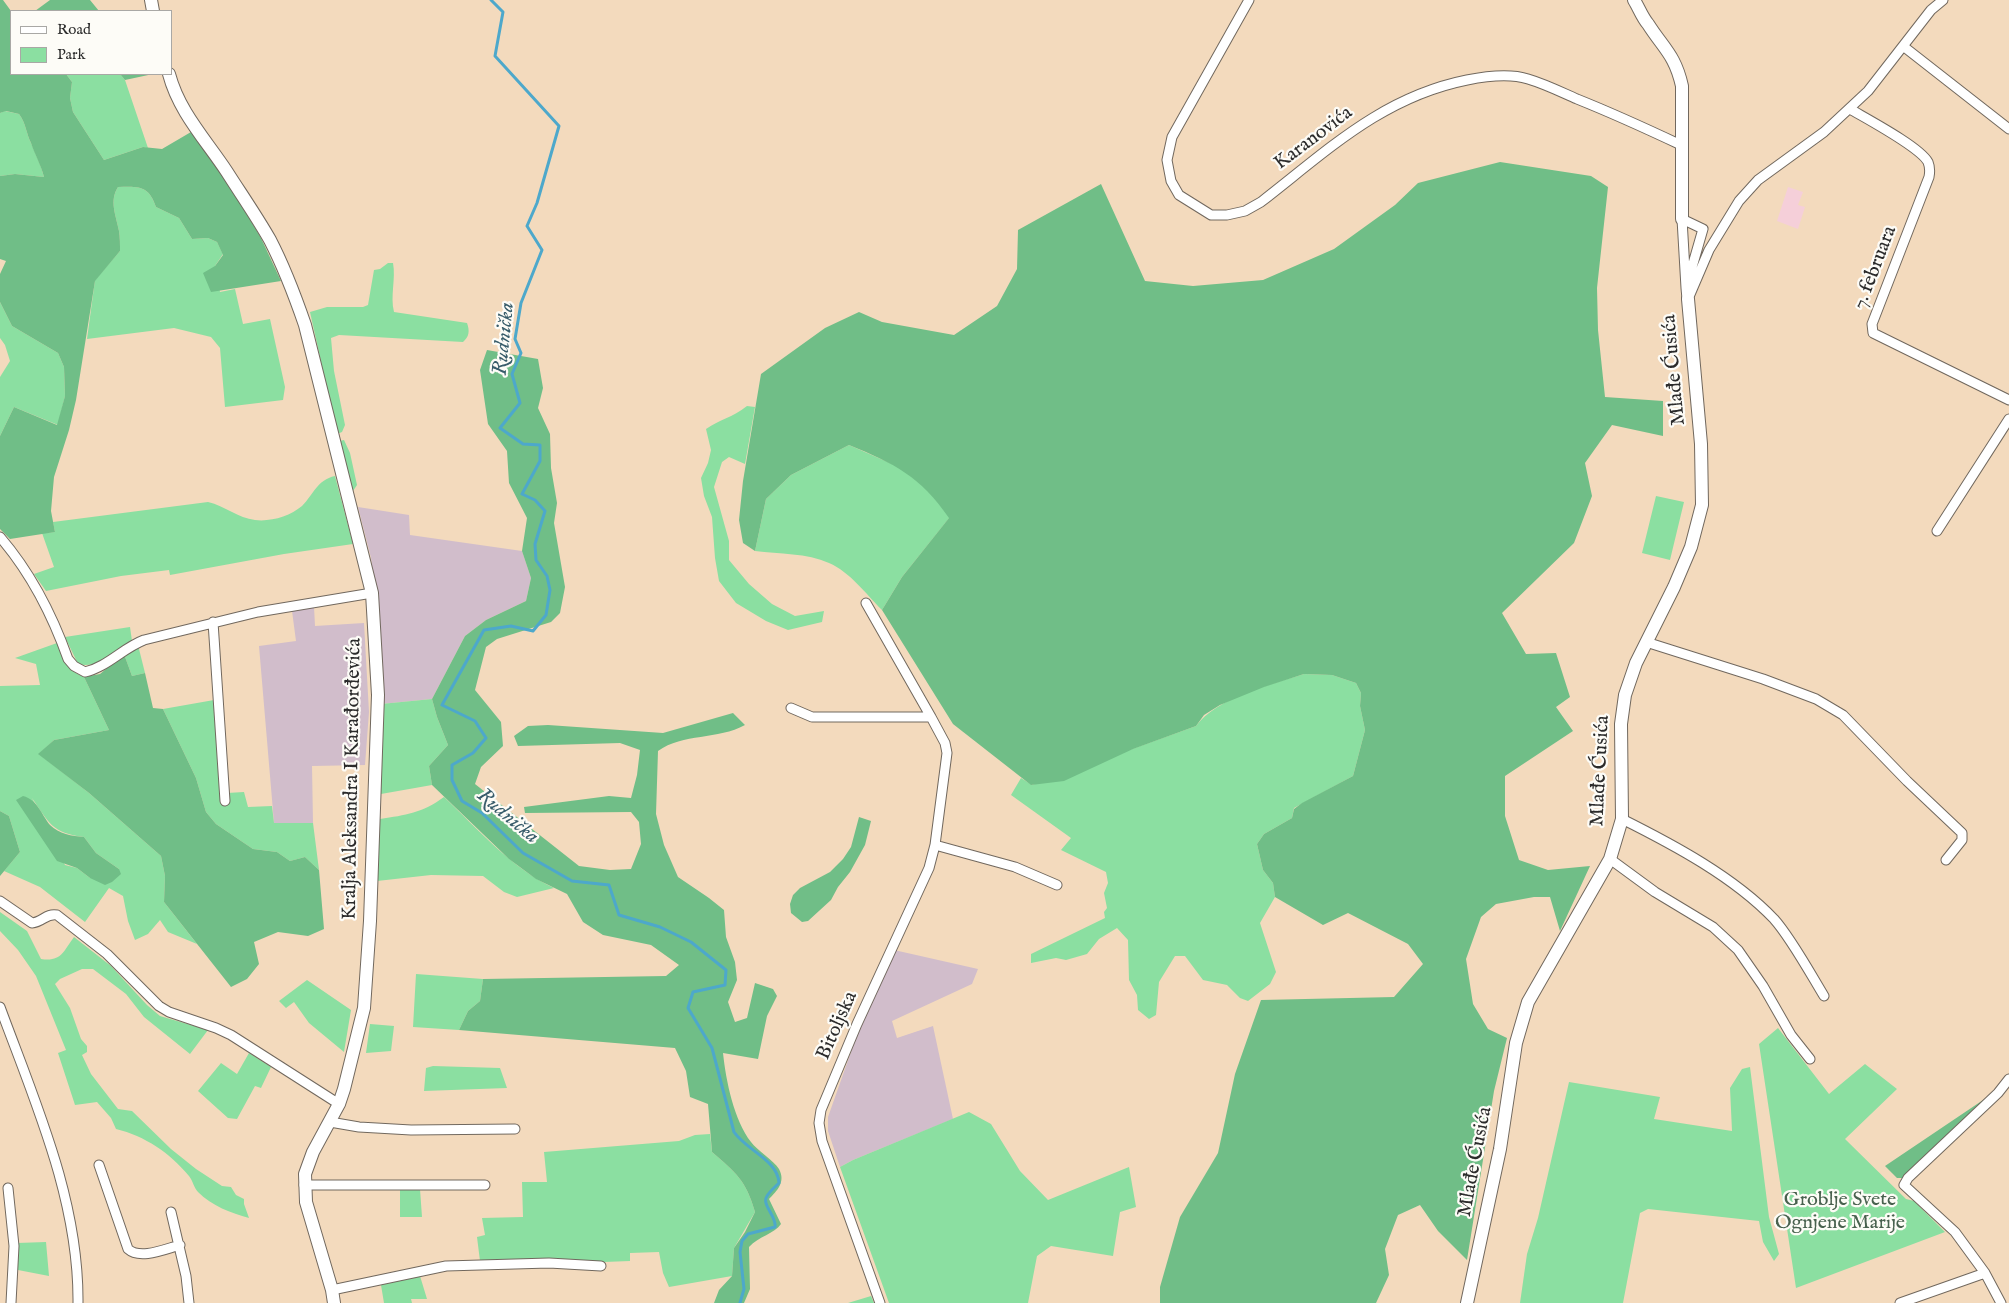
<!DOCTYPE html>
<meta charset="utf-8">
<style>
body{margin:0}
#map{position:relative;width:2009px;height:1303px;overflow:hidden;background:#f3dabd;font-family:"IM FELL English",serif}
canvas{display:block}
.legend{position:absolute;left:10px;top:10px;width:162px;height:65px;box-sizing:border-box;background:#fdfcf7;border:1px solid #a9a8a5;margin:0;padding:6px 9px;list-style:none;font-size:15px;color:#2b2b2b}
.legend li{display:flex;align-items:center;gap:10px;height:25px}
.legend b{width:25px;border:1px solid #a9a8a5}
</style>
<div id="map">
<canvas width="2009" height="1303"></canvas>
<ul class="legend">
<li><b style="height:6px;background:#fff"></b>Road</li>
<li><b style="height:14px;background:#8bdfa1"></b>Park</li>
</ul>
</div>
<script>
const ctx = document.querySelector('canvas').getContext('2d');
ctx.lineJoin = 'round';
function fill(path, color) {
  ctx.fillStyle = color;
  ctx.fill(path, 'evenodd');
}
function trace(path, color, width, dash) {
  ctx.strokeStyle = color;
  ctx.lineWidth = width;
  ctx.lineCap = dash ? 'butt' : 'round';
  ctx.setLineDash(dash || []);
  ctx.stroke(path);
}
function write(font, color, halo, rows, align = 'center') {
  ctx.font = font + ' "IM FELL English",serif';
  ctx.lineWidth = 4.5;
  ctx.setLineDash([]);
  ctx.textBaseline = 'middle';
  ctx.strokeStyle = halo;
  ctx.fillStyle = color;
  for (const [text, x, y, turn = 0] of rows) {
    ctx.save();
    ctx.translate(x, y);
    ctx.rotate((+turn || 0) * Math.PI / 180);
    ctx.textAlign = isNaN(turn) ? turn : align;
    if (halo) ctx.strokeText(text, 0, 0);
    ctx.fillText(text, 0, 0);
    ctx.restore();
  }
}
fill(new Path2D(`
 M1788 187 1803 192 1798 205 1805 207 1798 229 1777 221Z`), '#f5cfd9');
fill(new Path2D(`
 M358 507 409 515 410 535 522 551 531 578 526 601 486 620 465 636 432 699 381 704 377 603 371 558Z
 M314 607 315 626 364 623 369 712 365 765 312 766 313 823H274L259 646 296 641 292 611Z
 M894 950 978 969 972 984 892 1021 897 1038 933 1026 953 1119 853 1160 840 1167 828 1131V1117L857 1035Z`), '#d1bdcb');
fill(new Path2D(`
 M66 74H120L125 80 148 148 143 147 104 160 73 112 70 98 72 82Z
 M5 111 19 114C26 123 26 133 31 143 36 155 41 165 44 177L15 174 0 176V113Z
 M118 187C140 186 149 186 156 207L179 218 192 239 208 238 217 242 223 254 215 266 220 292 235 289 243 324 270 319 285 387 283 400 225 407 220 348 211 337 174 328 87 339 95 280 120 251C120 244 120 237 119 231 116 215 109 201 118 187Z
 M388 263H393C396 279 390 296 394 312L467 323C470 331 469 337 463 342L339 335 331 338 334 371 345 425 342 432 337 434 310 312 327 307H363L368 305 374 270 380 269Z
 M0 302 12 326 58 353 64 367 65 396 58 425 14 407 0 436V377L10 361 5 345 0 338Z
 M747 406 755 407 745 464 729 457 722 462 714 487 729 541V560L749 584 772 604 795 616 824 611 822 622 788 630 766 621 736 603 719 581 715 558 712 517 704 496 701 478 708 463 711 450 706 429C720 419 732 418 747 406Z
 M344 440 350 453 357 485 353 491 339 441Z
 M849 445 899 467 928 489 950 517 902 577 882 610C866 594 850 572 829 563 807 553 779 554 755 551L766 499 791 475Z
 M335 476 353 544 284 554 170 575 169 570 121 576 46 591 34 574 54 567 42 533 55 532 53 522 208 502C225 506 238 518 255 520 271 522 290 516 302 506 314 494 317 480 335 476Z
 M1656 496 1684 502 1670 560 1642 553Z
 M130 627 132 641C116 652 99 669 78 664L65 637Z
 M57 643C65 662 65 669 84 677L109 730 54 740 39 754 89 793 161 856 165 876 164 902 197 944 168 932 160 920 148 934 135 940 128 921 123 896 109 888 85 922 40 887 4 871 20 852 9 816 0 811V686L40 685 36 664 15 658ZM32 798C49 823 52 833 84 837L96 853 119 869 90 878 77 868 65 865Z
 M138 645 145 673 132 676 124 654Z
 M1304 674 1332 675 1356 683 1361 693 1360 706 1365 730 1353 776 1294 808 1292 818 1264 834 1257 844 1263 870 1273 883 1275 897 1260 923 1276 972 1270 984 1248 1001 1240 998 1227 985 1203 980 1185 956H1175L1159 982 1156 1015 1149 1019 1138 1010 1137 995 1129 980 1128 940 1117 928 1099 939 1087 954 1066 960 1056 958 1031 963V954L1105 918 1104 912 1107 908 1104 893 1108 883 1106 872 1061 850 1071 838 1011 795 1021 778 1032 785 1196 726C1216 698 1272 684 1304 674Z
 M432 699 437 717 448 745 429 766 432 785 381 794V704Z
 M214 700 223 805 228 804 227 793 244 792 248 807 272 806 274 823H313L319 870 305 857 290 861 277 852 253 849 216 824 206 812 196 778 163 709Z
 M444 797C478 829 511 868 554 888L517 897 504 892 483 876 431 875 377 881 380 819C406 815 422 813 444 797Z
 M0 912 27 931 41 959C61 962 63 952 74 937L111 966 147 1005 160 1016 208 1030 190 1054 144 1017 126 994 93 969H82L60 979 55 984 70 1008 81 1039 87 1046V1052L82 1055 91 1074 118 1109 132 1111 171 1149 196 1169 222 1186 231 1187 236 1195 244 1199V1204L249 1218C231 1213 212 1206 198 1192 194 1188 193 1181 189 1176 170 1153 145 1136 116 1129L111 1118 97 1102 75 1105 58 1053 66 1050 36 976 18 950 0 931Z
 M416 974 483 979 480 1001 468 1011 459 1030 413 1027Z
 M307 980 351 1010 344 1052 309 1023 294 1002 286 1008 279 1001Z
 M370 1024 394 1026 391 1051 366 1053Z
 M1778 1028 1829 1094 1865 1064 1897 1089 1845 1139 1906 1199 1914 1201 1945 1232 1796 1288 1759 1044Z
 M249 1053 271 1067 261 1088 255 1086 237 1119 228 1118 198 1091 221 1063 237 1074Z
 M433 1066 500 1068 507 1088 424 1091 426 1068Z
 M1750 1067 1769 1217 1779 1254 1774 1261 1763 1242 1759 1221 1648 1209 1640 1213 1623 1303H1520L1527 1254 1538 1218 1569 1082 1660 1097 1654 1119 1732 1131 1730 1088 1742 1069Z
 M969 1112 991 1124 1020 1171 1048 1200 1129 1167 1136 1207 1120 1212 1113 1256 1051 1246 1037 1256 1028 1303H889L840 1167 853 1160Z
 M710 1134 712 1152C736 1173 746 1180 755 1212L734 1248 732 1276 669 1287 663 1273 659 1252 630 1253V1261L604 1262 551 1259 480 1261 477 1237 485 1235 482 1218 523 1217 522 1182H547L544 1152 679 1141 695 1135Z
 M400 1188 420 1189 422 1217H400Z
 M46 1242 49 1276 18 1270 17 1243Z
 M420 1276 427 1299H411L412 1303H384L381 1285Z
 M871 1296 874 1303H848Z`), '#8bdfa1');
fill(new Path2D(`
 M0 0H3L11 11V74H66L72 82 70 98 73 112 104 160 143 147 162 149 191 132 232 188 261 238 281 281 211 292 203 273 215 266 223 255 217 242 208 238 192 239 179 218 156 207C149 186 140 186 118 187 109 201 116 215 119 231 120 237 120 245 120 251L95 281 76 400 69 430 54 477 51 511 55 532 10 539 0 529V436L14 407 57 425 65 396 64 367 58 353 12 326 0 302V274L6 261 0 259V176L15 174 44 177C41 165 35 155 31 143 26 133 26 123 19 114L6 111 0 113Z
 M50 0H90L99 11H35Z
 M120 74H153L125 80Z
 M1500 162 1591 176 1608 187 1597 288 1598 330 1605 397 1663 401V436L1612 425 1585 463 1592 496 1574 543 1502 613 1526 654 1556 653 1570 697 1556 707 1573 731 1505 776V816L1519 860 1548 870 1590 866 1560 931 1550 897H1534L1496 904 1481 917 1466 959 1473 1004 1488 1029 1507 1038 1494 1091 1467 1260 1438 1231 1420 1205 1398 1215 1385 1249 1389 1275 1376 1303H1160V1287L1180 1217 1218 1153 1235 1074 1261 1000 1394 997 1423 964 1408 944 1348 913 1323 925 1275 897 1273 883 1263 870 1257 844 1264 834 1292 818 1294 809 1302 803 1353 776 1365 730 1360 706 1361 693 1356 683 1332 675 1304 674 1264 687 1220 705 1204 715 1196 726 1133 749 1064 781 1031 785 953 724 882 610 902 577 949 518C920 476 895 464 849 445L791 475 766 499 755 551 743 543 739 520 743 481 761 374 825 328 859 312 882 322 954 335 997 306 1017 269 1018 230 1101 184 1145 281 1193 286 1263 280 1334 249 1395 205 1418 183Z
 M487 350 538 359 543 388 538 408 550 434 551 468 557 503 554 523 565 587 560 613 551 622 497 639 486 647 475 690 501 722 503 746 481 767 475 784 579 866 610 870 631 869 641 844 639 822 631 812 525 813 524 807 609 796 631 798 637 775 640 750 620 743 518 746 514 736 528 726 548 725 663 733 733 713 745 725C718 740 683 733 658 751L656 814 664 845 678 877 709 898 724 910 726 937 735 962 737 980 728 1002 735 1022 747 1018 755 983 773 989 777 996 767 1016 758 1059 723 1053C726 1081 734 1120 751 1142 757 1150 774 1161 779 1169 786 1182 777 1191 769 1199L781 1224C774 1234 759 1236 749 1247L750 1289 744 1303H714L719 1290 732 1276 734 1248 745 1232 755 1212C746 1180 736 1173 712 1152L708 1104 690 1097 686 1071 675 1048 459 1030 468 1011 480 1001 483 979 666 976 679 965 651 945 603 935 583 922 567 894 536 879 509 859 432 785 429 766 448 745 437 717 432 699 465 636 486 620 526 601 531 578 522 551 527 518 509 483 507 451 488 424 480 370Z
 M124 654 132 676 145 673 153 708 163 709 196 778 206 812 216 824 253 849 277 852 290 861 305 857 319 870 324 929 308 936 278 932 254 942 259 964 247 979 231 987 164 902 165 876 161 856 89 793 38 754 54 740 109 730 84 677 100 674Z
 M23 796C38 800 41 814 50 825 59 834 72 836 84 837L96 853 119 869 121 874 112 882 105 885 90 878 77 868 57 861 16 800Z
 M0 811 9 816 20 852 0 876Z
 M859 817 871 821 865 845 850 872 838 887 831 900 808 921 802 922 791 913 790 904 793 895 800 888 830 872 843 859 851 847Z
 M1989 1096 1908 1178H1897L1885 1166Z`), '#70be87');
trace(new Path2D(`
 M491 0 503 12 495 56 559 126 537 203 527 226 542 250 521 303 515 339 521 353 512 374 520 403 500 428 523 444 540 445V461L522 494 535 500 545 511 535 544 536 560 547 576 550 590 546 615 533 631 511 626 484 630 442 705 475 721 486 738 473 753 452 765V780L462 801 482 813 523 853 572 881 609 885 619 915 660 927 691 942 726 970 725 985 693 992 688 1008 712 1048 734 1132C746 1150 778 1160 779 1183 775 1187 770 1191 767 1196 761 1205 777 1216 775 1227L748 1234 742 1241 740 1252 744 1289 740 1303`), '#4da8cb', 3);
const street = new Path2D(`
 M1249 0 1172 137 1167 160 1171 181 1179 195 1211 215H1227L1245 211 1261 202C1327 151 1382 97 1467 80 1487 76 1509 73 1528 79 1545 84 1561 92 1577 99 1612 113 1647 129 1681 145
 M1903 46 2009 129
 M1850 109C1867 119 1920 147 1928 162 1930 167 1930 172 1929 177L1872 324 1873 333 2009 400
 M1686 288 1703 229 1682 219 1686 288 1687 299
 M1688 299 1709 250 1739 201 1758 180 1824 132 1868 91 1931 10 1943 0
 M1937 531 2009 419
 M0 537C31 573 52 614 68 659L74 666 85 672C107 667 123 648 144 640L258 612 372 593
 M866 603 931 717 945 743 947 753 935 845 929 868 857 1024 821 1110 819 1123 822 1141 880 1303
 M213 622 225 801
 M1646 642 1763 679 1816 699 1843 715 1907 781 1962 833V840L1946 860
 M791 708 812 717H931
 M1622 819C1674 845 1734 877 1774 919 1791 938 1810 973 1824 996
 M935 845 1015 867 1057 885
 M1610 859 1655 892 1713 927 1738 950 1763 986 1791 1035 1810 1059
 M0 901 32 923C43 922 46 913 57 915L107 954 159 1006 169 1012 216 1028 231 1035 339 1104
 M0 1007C35 1102 79 1200 78 1303
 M330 1122 359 1127 411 1130 515 1129
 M99 1165 128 1249C140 1260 165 1249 180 1245
 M304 1185H485
 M8 1188 14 1246 11 1303
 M171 1212 186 1276 189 1303
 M332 1290 446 1266 549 1263 601 1266
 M1900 1303 1985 1273
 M2001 1303 1985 1273 1955 1232 1904 1185 1908 1178 1998 1093 2009 1079`);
const secondary = new Path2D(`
 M151 0 153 11
 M1634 0C1639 8 1642 17 1648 24 1664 49 1675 55 1682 86V219
 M169 74C179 112 206 140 227 172 241 194 257 217 270 240 284 267 295 296 305 325L372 593 378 695 370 921 364 1008 344 1089 339 1104 313 1152 305 1174 306 1202 332 1290 334 1303
 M1467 1303 1500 1149 1516 1043 1528 1002 1610 859 1622 819 1621 724 1625 695 1636 663 1674 587 1691 547 1702 505 1701 444 1688 299`);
trace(street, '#71685e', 11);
trace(secondary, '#71685e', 14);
trace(street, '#fff', 9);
trace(secondary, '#fff', 12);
write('20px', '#2b2b2b', '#fdfcf7', [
 ["Karanovića",1314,139,-37],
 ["7. februara",1876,268,-69],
 ["Mlađe Ćusića",1675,370,-95],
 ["Mlađe Ćusića",1601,771,-87],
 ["Kralja Aleksandra I Karađorđevića",353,779,-89],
 ["Bitoljska",838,1026,-66],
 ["Mlađe Ćusića",1476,1162,-79]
]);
write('20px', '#48614e', '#fdfcf7', [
 ["Groblje Svete",1840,1201],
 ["Ognjene Marije",1840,1224]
]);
write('italic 21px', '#395d6b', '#fdfcf7', [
 ["Rudnička",505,339,-84],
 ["Rudnička",507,817,40]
]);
</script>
